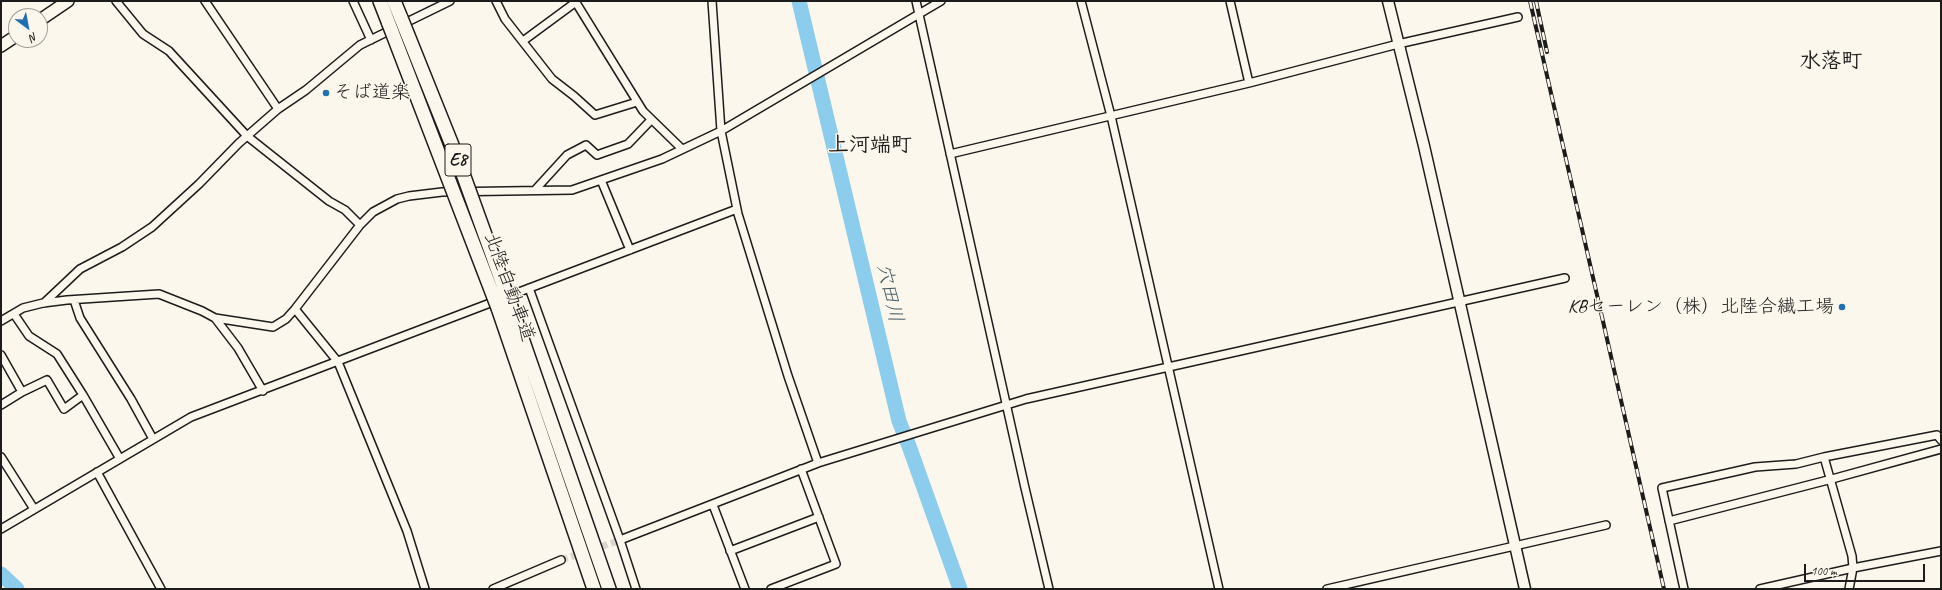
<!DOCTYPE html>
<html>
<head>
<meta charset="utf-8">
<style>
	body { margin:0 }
	#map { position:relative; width:1942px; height:590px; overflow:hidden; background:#fbf7ec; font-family:Caveat,sans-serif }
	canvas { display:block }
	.frame { position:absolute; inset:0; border:2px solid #1c1c1c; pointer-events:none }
	.north { position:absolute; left:8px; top:8px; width:40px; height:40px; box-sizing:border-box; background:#fbf7ec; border:1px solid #a29f99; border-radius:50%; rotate:148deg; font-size:11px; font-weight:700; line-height:16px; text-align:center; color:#1c1c1c }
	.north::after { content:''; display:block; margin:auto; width:14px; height:18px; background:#1f6fb2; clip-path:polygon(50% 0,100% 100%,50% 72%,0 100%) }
	.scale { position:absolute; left:1804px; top:564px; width:121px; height:18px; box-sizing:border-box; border:2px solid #1c1c1c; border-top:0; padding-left:5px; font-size:12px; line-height:14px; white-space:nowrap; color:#1c1c1c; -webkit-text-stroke:3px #fbf7ec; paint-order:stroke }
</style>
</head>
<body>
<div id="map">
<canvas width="1942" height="590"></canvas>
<div class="frame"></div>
<div class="north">N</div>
<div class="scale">100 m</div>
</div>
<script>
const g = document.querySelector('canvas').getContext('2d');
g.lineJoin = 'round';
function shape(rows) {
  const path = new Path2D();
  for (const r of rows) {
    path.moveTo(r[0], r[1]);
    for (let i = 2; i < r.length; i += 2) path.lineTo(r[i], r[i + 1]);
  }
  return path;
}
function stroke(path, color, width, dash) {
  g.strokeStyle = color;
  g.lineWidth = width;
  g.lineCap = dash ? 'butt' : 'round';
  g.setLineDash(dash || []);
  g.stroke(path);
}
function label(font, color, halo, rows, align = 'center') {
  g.font = font + ' Caveat,"Klee One",sans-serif';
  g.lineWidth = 3;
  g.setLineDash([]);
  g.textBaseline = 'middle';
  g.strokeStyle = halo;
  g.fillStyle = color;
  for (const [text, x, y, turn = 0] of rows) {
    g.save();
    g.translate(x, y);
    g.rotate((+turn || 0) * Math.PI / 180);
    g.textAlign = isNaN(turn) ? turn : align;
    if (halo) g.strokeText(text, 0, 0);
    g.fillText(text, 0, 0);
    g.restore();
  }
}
stroke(shape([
	[799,1,899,421,909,446,960,589],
	[1,574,17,589]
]), '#8ccced', 15);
stroke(shape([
	[561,560,624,539]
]), '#dad6cd', 7, [7, 3.5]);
const street = shape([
	[116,1,143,34,169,51,247,136,329,201,345,210,360,225],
	[205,1,278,109],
	[353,1,371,40],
	[496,1,505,19,552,79,574,96,595,115,637,102],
	[575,1,643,111,681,148],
	[712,1,721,131,738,214,788,376,818,463],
	[916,1,1025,488,1049,589],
	[1081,1,1111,116,1219,589],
	[1230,1,1249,83],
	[523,41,576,2],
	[950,154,1249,83,1398,44,1518,17],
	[601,180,630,250],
	[535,190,567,155,586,145,597,155,628,144,651,120],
	[529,288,620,540,636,589],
	[74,300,80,318,131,399,153,439],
	[44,303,80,269,122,247,152,227,199,184,239,143,278,109,306,90,360,45,450,1],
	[295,309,338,362,407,531,425,589],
	[14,314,29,336,57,354,83,395,120,459],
	[215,318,238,348,263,391],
	[1,321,23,308,43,303,67,300,159,294,202,311,215,318,273,327,286,319,295,309,360,225,373,212,397,199,409,196,442,192,572,190,662,159,721,131,941,1],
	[1,355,22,392],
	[1,405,22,392,47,380,64,409,83,395],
	[1,457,34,509],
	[1824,457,1852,556,1853,568,1849,589],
	[97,472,161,589],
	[713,505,745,589],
	[1669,521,1832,479,1941,449],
	[1,529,191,417,737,209],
	[620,540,818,463,1026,399,1565,278],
	[730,551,819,517],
	[493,589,561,560],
	[771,589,836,564,801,469],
	[1327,589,1606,525],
	[1684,589,1662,488,1755,467,1796,464,1824,457,1937,435,1941,440],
	[1760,589,1853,568,1941,551]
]);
const secondary = shape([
	[1388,1,1424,146,1525,589]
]);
const primary = shape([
	[40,20,68,1],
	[1,46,16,36]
]);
const highway = shape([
	[380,1,389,24],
	[394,1,401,18],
	[510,304,609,589],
	[498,308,594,589]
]);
stroke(street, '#1c1c1c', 10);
stroke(secondary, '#1c1c1c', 13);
stroke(primary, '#1c1c1c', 14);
stroke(highway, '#1c1c1c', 16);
stroke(street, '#fbf7ec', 7);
stroke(secondary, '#fbf7ec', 10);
stroke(primary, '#fbf7ec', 11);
stroke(highway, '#fbf7ec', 13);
const rail = shape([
	[1530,1,1664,589],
	[1536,1,1547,52]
]);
stroke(rail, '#1c1c1c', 4);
stroke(rail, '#fbf7ec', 2.5, [8]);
const highwayBridge = shape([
	[401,18,458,160,510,304],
	[389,24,498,308]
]);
stroke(highwayBridge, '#1c1c1c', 16, []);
stroke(highwayBridge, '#fbf7ec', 13);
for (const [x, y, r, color] of [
	[326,93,4,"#1f6fb2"],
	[1842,307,4,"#1f6fb2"]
]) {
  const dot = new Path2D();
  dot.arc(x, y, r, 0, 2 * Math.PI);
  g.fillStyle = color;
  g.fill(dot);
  stroke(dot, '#fbf7ec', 1.5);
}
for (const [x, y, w] of [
	[458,160,26]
]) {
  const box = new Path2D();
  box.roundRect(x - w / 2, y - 16, w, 32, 3);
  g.fillStyle = '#fbf7ec';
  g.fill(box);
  stroke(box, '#1c1c1c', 1);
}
label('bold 18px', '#1c1c1c', null, [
	["E8",458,160]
]);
label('19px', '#1c1c1c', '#fbf7ec', [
	["そば道楽",334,93],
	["KBセーレン（株）北陸合繊工場",1834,307,"right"]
], 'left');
label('19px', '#1c1c1c', '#fbf7ec', [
	["北陸自動車道",509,287,70]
]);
label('italic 20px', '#435a65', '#fbf7ec', [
	["穴田川",889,293,77]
]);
label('bold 21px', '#1c1c1c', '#fbf7ec', [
	["水落町",1831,61],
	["上河端町",870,145]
]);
</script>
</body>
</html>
